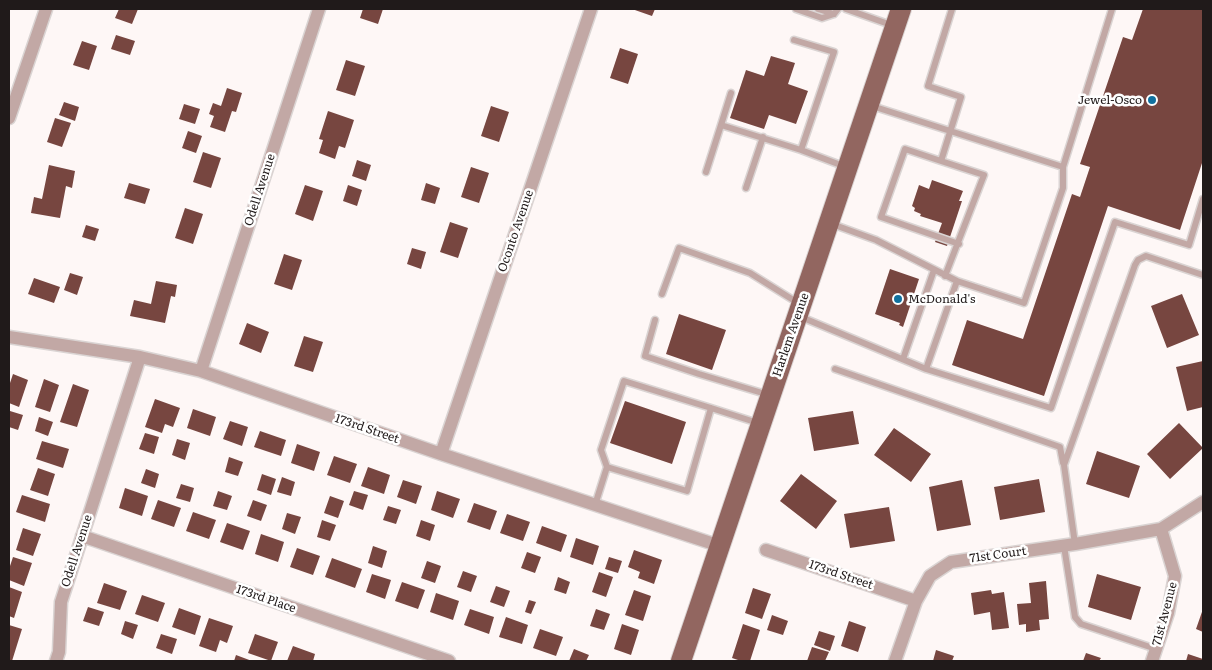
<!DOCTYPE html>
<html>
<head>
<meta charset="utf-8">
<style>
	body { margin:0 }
	#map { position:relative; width:1212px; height:670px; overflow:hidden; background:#fef7f6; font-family:Literata,serif }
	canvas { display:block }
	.frame { position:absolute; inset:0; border:10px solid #201a1a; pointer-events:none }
</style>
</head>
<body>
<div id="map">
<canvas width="1212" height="670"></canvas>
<div class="frame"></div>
</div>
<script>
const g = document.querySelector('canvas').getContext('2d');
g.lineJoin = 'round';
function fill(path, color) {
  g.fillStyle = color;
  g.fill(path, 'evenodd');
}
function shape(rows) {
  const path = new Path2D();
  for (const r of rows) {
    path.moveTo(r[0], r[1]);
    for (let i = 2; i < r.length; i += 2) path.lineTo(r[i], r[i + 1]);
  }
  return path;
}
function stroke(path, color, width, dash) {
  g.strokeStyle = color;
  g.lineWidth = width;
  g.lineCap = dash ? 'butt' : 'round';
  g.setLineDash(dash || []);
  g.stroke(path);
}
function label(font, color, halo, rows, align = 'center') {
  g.font = font + ' Literata,serif';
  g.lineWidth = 5;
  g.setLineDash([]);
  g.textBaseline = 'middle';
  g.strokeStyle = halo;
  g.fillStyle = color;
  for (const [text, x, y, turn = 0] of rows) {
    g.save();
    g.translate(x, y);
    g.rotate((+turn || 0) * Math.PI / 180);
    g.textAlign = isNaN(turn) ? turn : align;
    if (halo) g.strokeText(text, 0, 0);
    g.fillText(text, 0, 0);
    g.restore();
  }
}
fill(shape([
	[119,9,138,9,132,24,115,18],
	[363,9,383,9,378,24,360,18],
	[632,9,655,9,652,16],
	[1143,9,1203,9,1203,160,1180,230,1108,206,1044,396,952,365,967,320,1023,339,1072,194,1080,197,1090,167,1080,164,1123,37,1132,40],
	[116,35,135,41,130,55,111,49],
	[82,41,97,46,89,70,73,65],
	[620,48,638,54,628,84,610,78],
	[771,56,795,63,788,84,808,91,796,124,769,115,764,129,730,118,746,70,764,76],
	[346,60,365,66,355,96,336,90],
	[227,88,242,93,236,112,232,111,225,132,210,127,214,116,209,114,213,103,221,106],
	[64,102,79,107,75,121,59,115],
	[184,104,200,109,195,124,179,119],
	[491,106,509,112,499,142,481,136],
	[328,111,354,120,345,148,339,146,335,159,319,153,323,140,319,139],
	[55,118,71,123,62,147,47,142],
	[188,131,202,136,196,153,182,148],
	[203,152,221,158,211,188,193,182],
	[357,160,371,165,366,181,352,176],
	[49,165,75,171,72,188,66,186,60,218,31,213,34,197,42,199],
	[471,167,489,173,479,203,461,197],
	[932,180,963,191,959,201,962,201,947,246,935,242,942,223,920,216,921,214,914,211,915,208,912,206,919,185,929,189],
	[129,183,150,189,145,204,124,198],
	[426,183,440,188,435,204,421,200],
	[305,185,323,191,313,221,295,214],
	[348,185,362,190,357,206,343,201],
	[185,208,203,214,193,244,175,238],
	[450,222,468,228,458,258,440,252],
	[86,225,99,229,95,241,82,237],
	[412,248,426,252,421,269,407,264],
	[284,254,302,260,292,290,274,284],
	[890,269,919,279,903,327,899,325,900,323,875,314],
	[70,273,83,277,77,295,64,290],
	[34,278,60,287,54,303,28,294],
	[156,281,177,285,175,297,171,296,165,323,130,316,134,300,151,304],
	[1182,294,1199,335,1167,348,1151,306],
	[679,314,726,330,712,370,666,354],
	[247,323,269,332,261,353,239,344],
	[304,336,323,342,313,372,294,366],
	[1203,361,1203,407,1187,411,1176,367],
	[13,374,28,380,19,407,9,403,9,386],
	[44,379,59,385,50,412,35,407],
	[73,384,89,390,77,427,60,422],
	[155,399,180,408,173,427,165,424,162,433,145,427],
	[625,401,686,422,672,464,610,443],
	[193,409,216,417,210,436,187,428],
	[10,411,23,415,18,430,9,427],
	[853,411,859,444,814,451,808,418],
	[39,417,53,422,48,436,35,431],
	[230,421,248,427,242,446,223,439],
	[1179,423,1203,448,1170,479,1147,454],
	[894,428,931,454,911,482,874,455],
	[260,431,286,440,281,456,254,447],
	[145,433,159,437,154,454,139,449],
	[177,439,190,443,185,460,172,455],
	[42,441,69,449,63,468,36,459],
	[297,444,320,452,314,471,291,463],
	[1097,451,1140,466,1129,498,1086,484],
	[334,456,357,464,350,483,327,475],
	[229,457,243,462,238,476,225,472],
	[368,467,390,475,384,494,361,486],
	[38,468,55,474,48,496,30,490],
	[146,469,159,474,155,488,141,483],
	[262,474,276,479,271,495,257,490],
	[801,474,837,501,816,529,780,501],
	[282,477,295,482,291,496,277,492],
	[1039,479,1045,512,1000,520,994,487],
	[403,480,422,486,416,504,397,497],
	[962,480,971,525,937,531,929,487],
	[181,484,194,488,190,502,176,498],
	[125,488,148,496,142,516,119,508],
	[218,491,232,496,227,510,213,506],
	[354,491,368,495,363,510,349,505],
	[437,491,460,499,453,518,431,510],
	[22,495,50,504,45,522,16,512],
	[330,496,344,501,338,518,324,513],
	[158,500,181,508,174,527,151,519],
	[253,500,267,505,261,521,247,516],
	[474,503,497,511,490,530,467,522],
	[388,506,401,510,396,524,383,520],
	[889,507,895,541,850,548,844,514],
	[193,512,216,520,209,539,186,531],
	[287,513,301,517,295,534,282,529],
	[507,514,530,522,523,541,500,533],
	[322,520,336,525,330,541,317,537],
	[421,520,435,525,430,541,416,536],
	[227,523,250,531,243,550,220,542],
	[542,526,567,535,561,552,536,543],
	[23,528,41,534,33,556,16,550],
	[261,534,284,542,278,562,255,554],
	[576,538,599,546,593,565,570,557],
	[373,546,387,551,382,568,368,563],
	[297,548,320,556,313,575,290,567],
	[634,550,662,560,654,584,638,578,640,572,628,567],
	[527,552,541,557,535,573,521,568],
	[13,557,32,563,24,586,9,580,9,569],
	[609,557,622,561,618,573,605,569],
	[332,558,362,569,355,588,325,577],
	[427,561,441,566,435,583,421,578],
	[463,571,477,576,471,592,457,587],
	[599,572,613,577,606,597,592,592],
	[372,574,391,580,385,599,366,592],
	[1097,574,1141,587,1131,620,1088,607],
	[558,577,570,582,566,594,554,590],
	[1046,581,1049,619,1039,620,1040,630,1026,632,1026,624,1019,625,1017,604,1031,603,1029,583],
	[402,582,425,590,418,609,395,601],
	[104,583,127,591,120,610,97,603],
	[496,586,510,591,504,607,490,602],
	[9,587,22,592,14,618,9,616],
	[753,588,771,594,762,619,745,613],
	[634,590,651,596,643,621,625,615],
	[991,590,992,594,1004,592,1009,628,992,630,990,612,974,615,971,593],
	[436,593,459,601,453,620,430,612],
	[142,595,165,603,158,622,135,614],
	[529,600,536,602,531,614,525,612],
	[88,607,104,612,99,626,83,621],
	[179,608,201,616,195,635,172,627],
	[470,609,494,617,489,634,464,625],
	[596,609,610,614,604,630,590,626],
	[1203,609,1203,632,1196,629],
	[772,615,788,621,783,635,767,630],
	[506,617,528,625,522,644,499,637],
	[209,618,233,626,227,643,220,640,216,652,199,646],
	[125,621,138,625,133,639,121,634],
	[849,621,866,627,858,652,841,646],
	[622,624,639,630,631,655,614,649],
	[743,624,760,630,750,661,741,661,732,658],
	[9,625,22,629,12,661,9,661],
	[540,629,563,637,556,656,533,648],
	[819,631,835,636,830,651,814,645],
	[161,634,177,639,172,654,156,648],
	[255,634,278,642,271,661,248,653],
	[293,646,315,654,313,661,287,661],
	[812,647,829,652,825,661,807,661],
	[574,649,589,655,586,661,569,661],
	[936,650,954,656,952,661,933,661],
	[1086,653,1101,658,1099,661,1083,661],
	[1188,654,1203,659,1203,661,1186,661],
	[236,655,252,661,234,661]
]), '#774640');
const service = shape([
	[796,9,822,18,834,14,838,9],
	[818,9,834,14],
	[846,9,894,26],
	[952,9,928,86,961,97,941,161,905,149,881,217,959,244],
	[794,40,834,52,801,150],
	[872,106,1063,167],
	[721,125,731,93],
	[941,161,984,175,945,276],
	[706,172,721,125,801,150,846,167],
	[746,188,763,137],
	[832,224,876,240,957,281,926,369],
	[957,281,1024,303,1063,188,1063,167,1112,9],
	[662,294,679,248,750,273,798,303],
	[801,317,926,369,1051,408,1115,222,1189,245,1203,199],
	[655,320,645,356,699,374,769,395],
	[903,359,934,270],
	[835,369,1060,447,1063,463],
	[607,467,601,450,624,381,711,408],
	[595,505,607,467,687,491,711,408,758,423],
	[1075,544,1064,465,1135,265,1138,260,1146,256,1203,275],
	[1064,546,1075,617,1081,624,1156,649]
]);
const minor = shape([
	[9,118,46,9],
	[9,337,140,357,201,371,441,454,720,546],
	[201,371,319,9],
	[441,454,591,9],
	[82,536,449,661],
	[766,550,916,601],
	[56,661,59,652,61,602,140,357],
	[895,661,916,601,930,576,951,562,1075,544,1161,529],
	[1152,661,1168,613,1175,576,1161,529,1203,502]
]);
const primary = shape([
	[681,661,901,9]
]);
stroke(service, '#dad4d3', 9);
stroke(minor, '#dad4d3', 15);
stroke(primary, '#dad4d3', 22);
stroke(service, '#c2a8a5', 6);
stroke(minor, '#c2a8a5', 12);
stroke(primary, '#926660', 20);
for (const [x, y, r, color] of [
	[1152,100,5,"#11719f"],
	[898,299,5,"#11719f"]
]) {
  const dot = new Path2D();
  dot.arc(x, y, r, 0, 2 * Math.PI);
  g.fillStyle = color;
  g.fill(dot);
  stroke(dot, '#fff', 2);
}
label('12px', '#201a1a', '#fff', [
	["Jewel-Osco",1142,100],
	["McDonald's",908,299,"left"]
], 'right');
label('12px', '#201a1a', '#fff', [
	["Odell Avenue",260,190,-72],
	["Oconto Avenue",516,231,-71],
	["Harlem Avenue",791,335,-71],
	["173rd Street",367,429,19],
	["Odell Avenue",77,551,-72],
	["71st Court",998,555,-8],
	["173rd Street",841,575,19],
	["173rd Place",266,599,19],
	["71st Avenue",1165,614,-75]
]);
</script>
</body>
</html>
